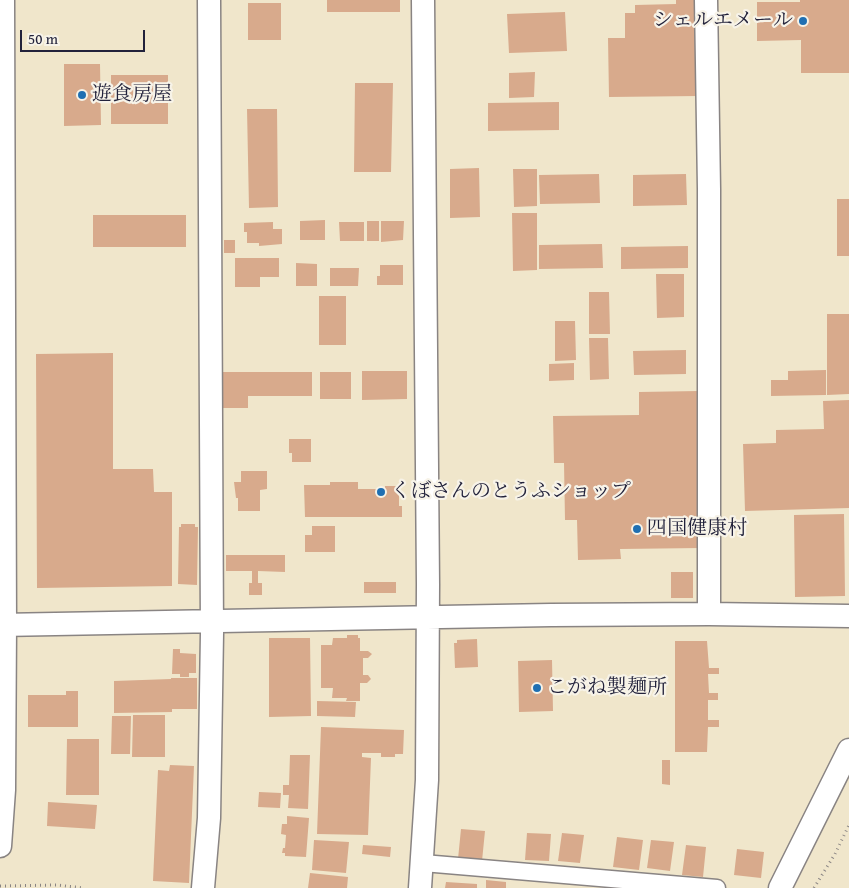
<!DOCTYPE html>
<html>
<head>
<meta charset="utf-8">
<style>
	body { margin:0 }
	#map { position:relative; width:849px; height:888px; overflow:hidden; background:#f0e6cb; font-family:"Gentium Book Plus",serif }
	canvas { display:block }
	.scale { position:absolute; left:20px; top:30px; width:125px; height:22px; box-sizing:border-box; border:2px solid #22223b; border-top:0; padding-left:6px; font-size:15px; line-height:18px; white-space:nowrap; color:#22223b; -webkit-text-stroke:4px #f7f3e8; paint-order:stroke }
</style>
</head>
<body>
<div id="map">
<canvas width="849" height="888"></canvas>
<div class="scale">50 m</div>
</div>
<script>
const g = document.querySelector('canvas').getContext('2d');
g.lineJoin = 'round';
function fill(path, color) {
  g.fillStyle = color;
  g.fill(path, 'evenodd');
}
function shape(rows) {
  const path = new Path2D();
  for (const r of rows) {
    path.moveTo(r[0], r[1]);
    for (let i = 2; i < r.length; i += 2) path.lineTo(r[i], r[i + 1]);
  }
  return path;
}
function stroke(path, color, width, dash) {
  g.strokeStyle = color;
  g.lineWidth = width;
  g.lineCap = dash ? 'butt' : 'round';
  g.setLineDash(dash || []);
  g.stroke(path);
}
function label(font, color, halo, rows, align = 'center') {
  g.font = font + ' "Gentium Book Plus","Noto Serif JP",serif';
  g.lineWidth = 4.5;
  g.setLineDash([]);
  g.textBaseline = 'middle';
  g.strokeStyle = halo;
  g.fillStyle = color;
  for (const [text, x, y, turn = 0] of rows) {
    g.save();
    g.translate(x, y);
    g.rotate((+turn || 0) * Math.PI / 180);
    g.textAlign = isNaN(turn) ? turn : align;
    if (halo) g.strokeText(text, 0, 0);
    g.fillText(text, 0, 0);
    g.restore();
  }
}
fill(shape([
	[327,0,400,0,400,12,327,12],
	[676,0,697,0,698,96,609,97,608,38,625,38,625,13,635,13,635,5,676,4],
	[800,0,849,0,849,73,801,73,801,40,757,41,757,2,800,2],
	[248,3,281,3,281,40,248,40],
	[565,12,567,51,509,53,507,14],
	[64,64,100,64,101,125,64,126],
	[535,72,534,97,509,98,509,73],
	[111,75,168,75,168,124,111,124],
	[355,83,393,83,391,172,354,172],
	[559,102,559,130,488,131,488,103],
	[247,109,277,109,278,207,249,208],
	[479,168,480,217,450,218,450,169],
	[513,169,537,169,537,206,514,207],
	[599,174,600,203,540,204,539,175],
	[686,174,687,205,633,206,633,175],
	[837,199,849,199,849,256,837,256],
	[512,213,537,213,537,270,513,271],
	[93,215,186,215,186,247,93,247],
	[325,220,325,240,300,240,300,221],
	[367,221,379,221,379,241,367,241],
	[381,221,404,221,403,240,381,242],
	[273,222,273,229,282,229,282,244,259,246,259,243,247,243,247,232,244,232,244,223],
	[339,222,364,222,364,241,340,241],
	[224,240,235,240,235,253,224,253],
	[602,244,603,268,539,269,539,245],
	[688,246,688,268,621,269,621,247],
	[235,258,279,258,279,277,260,277,260,287,235,287],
	[296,263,317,264,317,286,296,286],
	[380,265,403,265,403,285,377,285,377,276,380,276],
	[330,268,359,268,358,286,330,286],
	[656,274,684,274,684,317,657,318],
	[589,292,609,292,610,334,589,334],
	[319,296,346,296,346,345,319,345],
	[827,314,849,314,849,394,827,395],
	[555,321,575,321,576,360,555,361],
	[589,338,608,338,609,379,590,380],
	[686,350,686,374,634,375,633,351],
	[113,353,113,469,153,469,154,492,172,492,172,586,37,588,36,354],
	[574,363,574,380,549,381,549,364],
	[826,370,826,395,771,396,771,380,788,380,788,371],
	[362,371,407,371,407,399,362,400],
	[223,372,312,372,312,396,248,396,248,408,223,408],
	[320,372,351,372,351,399,320,399],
	[699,391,700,548,620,549,621,559,578,560,577,520,565,520,564,463,554,463,553,416,639,415,639,392],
	[849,400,849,508,745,511,743,444,776,443,776,430,824,429,823,401],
	[289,439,311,439,311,462,292,462,292,453,289,453],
	[241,471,267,471,267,489,260,490,260,511,238,511,238,498,236,498,234,482,241,482],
	[330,482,358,482,358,489,385,489,385,486,399,486,399,506,402,506,402,517,305,517,304,485,330,485],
	[844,514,845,596,795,597,794,515],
	[181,524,195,524,195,527,198,527,197,585,178,584,179,527,181,527],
	[312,526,335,526,335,552,305,552,305,535,312,535],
	[226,555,285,555,285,572,258,571,258,583,262,583,262,595,249,595,249,583,252,583,252,571,226,571],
	[671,572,693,572,693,598,671,598],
	[364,582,396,582,396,593,364,593],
	[347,635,358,635,358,638,360,638,360,651,368,651,372,654,368,658,363,658,363,675,368,675,371,679,367,683,360,683,360,701,346,701,347,698,332,698,333,688,321,688,321,645,332,645,333,638,347,638],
	[269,638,310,638,311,716,269,717],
	[477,639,478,667,455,668,454,643,457,643,457,640],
	[675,641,707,641,709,668,719,668,719,674,708,674,709,693,718,693,718,700,708,700,708,720,719,720,719,727,708,727,707,752,675,752],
	[173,649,180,649,180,653,196,654,196,673,189,673,189,677,180,677,180,674,172,674],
	[552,660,553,711,519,712,518,661],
	[171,678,197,678,197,709,172,709,172,712,114,713,114,681,171,679],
	[66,691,78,691,78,727,28,727,28,695,66,695],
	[317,701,356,702,355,717,317,716],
	[133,715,165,715,165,757,132,757],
	[112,716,131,716,130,754,111,754],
	[321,727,404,730,403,754,395,754,395,757,381,757,381,753,362,753,362,757,371,758,368,835,317,834],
	[67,739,99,739,99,795,66,795],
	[290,755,310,755,308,809,288,808,289,795,283,795,283,785,289,785],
	[662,760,670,760,670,785,662,784],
	[170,765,194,766,189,883,153,881,158,770,169,771],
	[259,792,281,793,280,808,258,807],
	[48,802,97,805,95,829,47,826],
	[287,816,309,818,306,857,285,856,285,853,282,853,283,848,285,848,286,835,281,834,282,824,287,824],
	[461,829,485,831,482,861,458,859],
	[527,833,551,834,549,861,525,860],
	[562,833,584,835,580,863,558,861],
	[617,837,643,840,639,870,613,867],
	[314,840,349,842,346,873,312,870],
	[651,840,674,842,670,871,647,868],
	[363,845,391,847,390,857,362,854],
	[686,845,706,847,703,877,682,875],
	[737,849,764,852,761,878,734,875],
	[310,873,348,877,347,888,308,888],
	[486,880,506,882,506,888,486,888],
	[446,882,477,884,477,888,445,888]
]), '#d8aa8c');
const street = shape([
	[423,863,717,888]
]);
const secondary = shape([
	[706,0,709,189,709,614],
	[0,625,551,615,709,614,849,616],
	[0,846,4,790,5,625,3,0],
	[203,888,209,818,212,633,209,0],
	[420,888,427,780,428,584,423,0],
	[780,888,849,750]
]);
stroke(street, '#898483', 19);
stroke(secondary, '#898483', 25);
stroke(shape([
	[0,886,57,885,84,888],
	[814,888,835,854,849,825]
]), '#898483', 3, [1, 4]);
stroke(street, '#fff', 16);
stroke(secondary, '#fff', 22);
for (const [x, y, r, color] of [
	[803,21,5,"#1f6fb2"],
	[82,95,5,"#1f6fb2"],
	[381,492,5,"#1f6fb2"],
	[637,529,5,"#1f6fb2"],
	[537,688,5,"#1f6fb2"]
]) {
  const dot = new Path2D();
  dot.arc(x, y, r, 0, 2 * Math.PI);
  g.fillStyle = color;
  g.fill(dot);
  stroke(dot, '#f7f3e8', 2);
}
label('20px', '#22223b', '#f7f3e8', [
	["シェルエメール",793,21,"right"],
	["遊食房屋",92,95],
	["くぼさんのとうふショップ",391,492],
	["四国健康村",647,529],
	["こがね製麺所",547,688]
], 'left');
</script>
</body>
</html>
